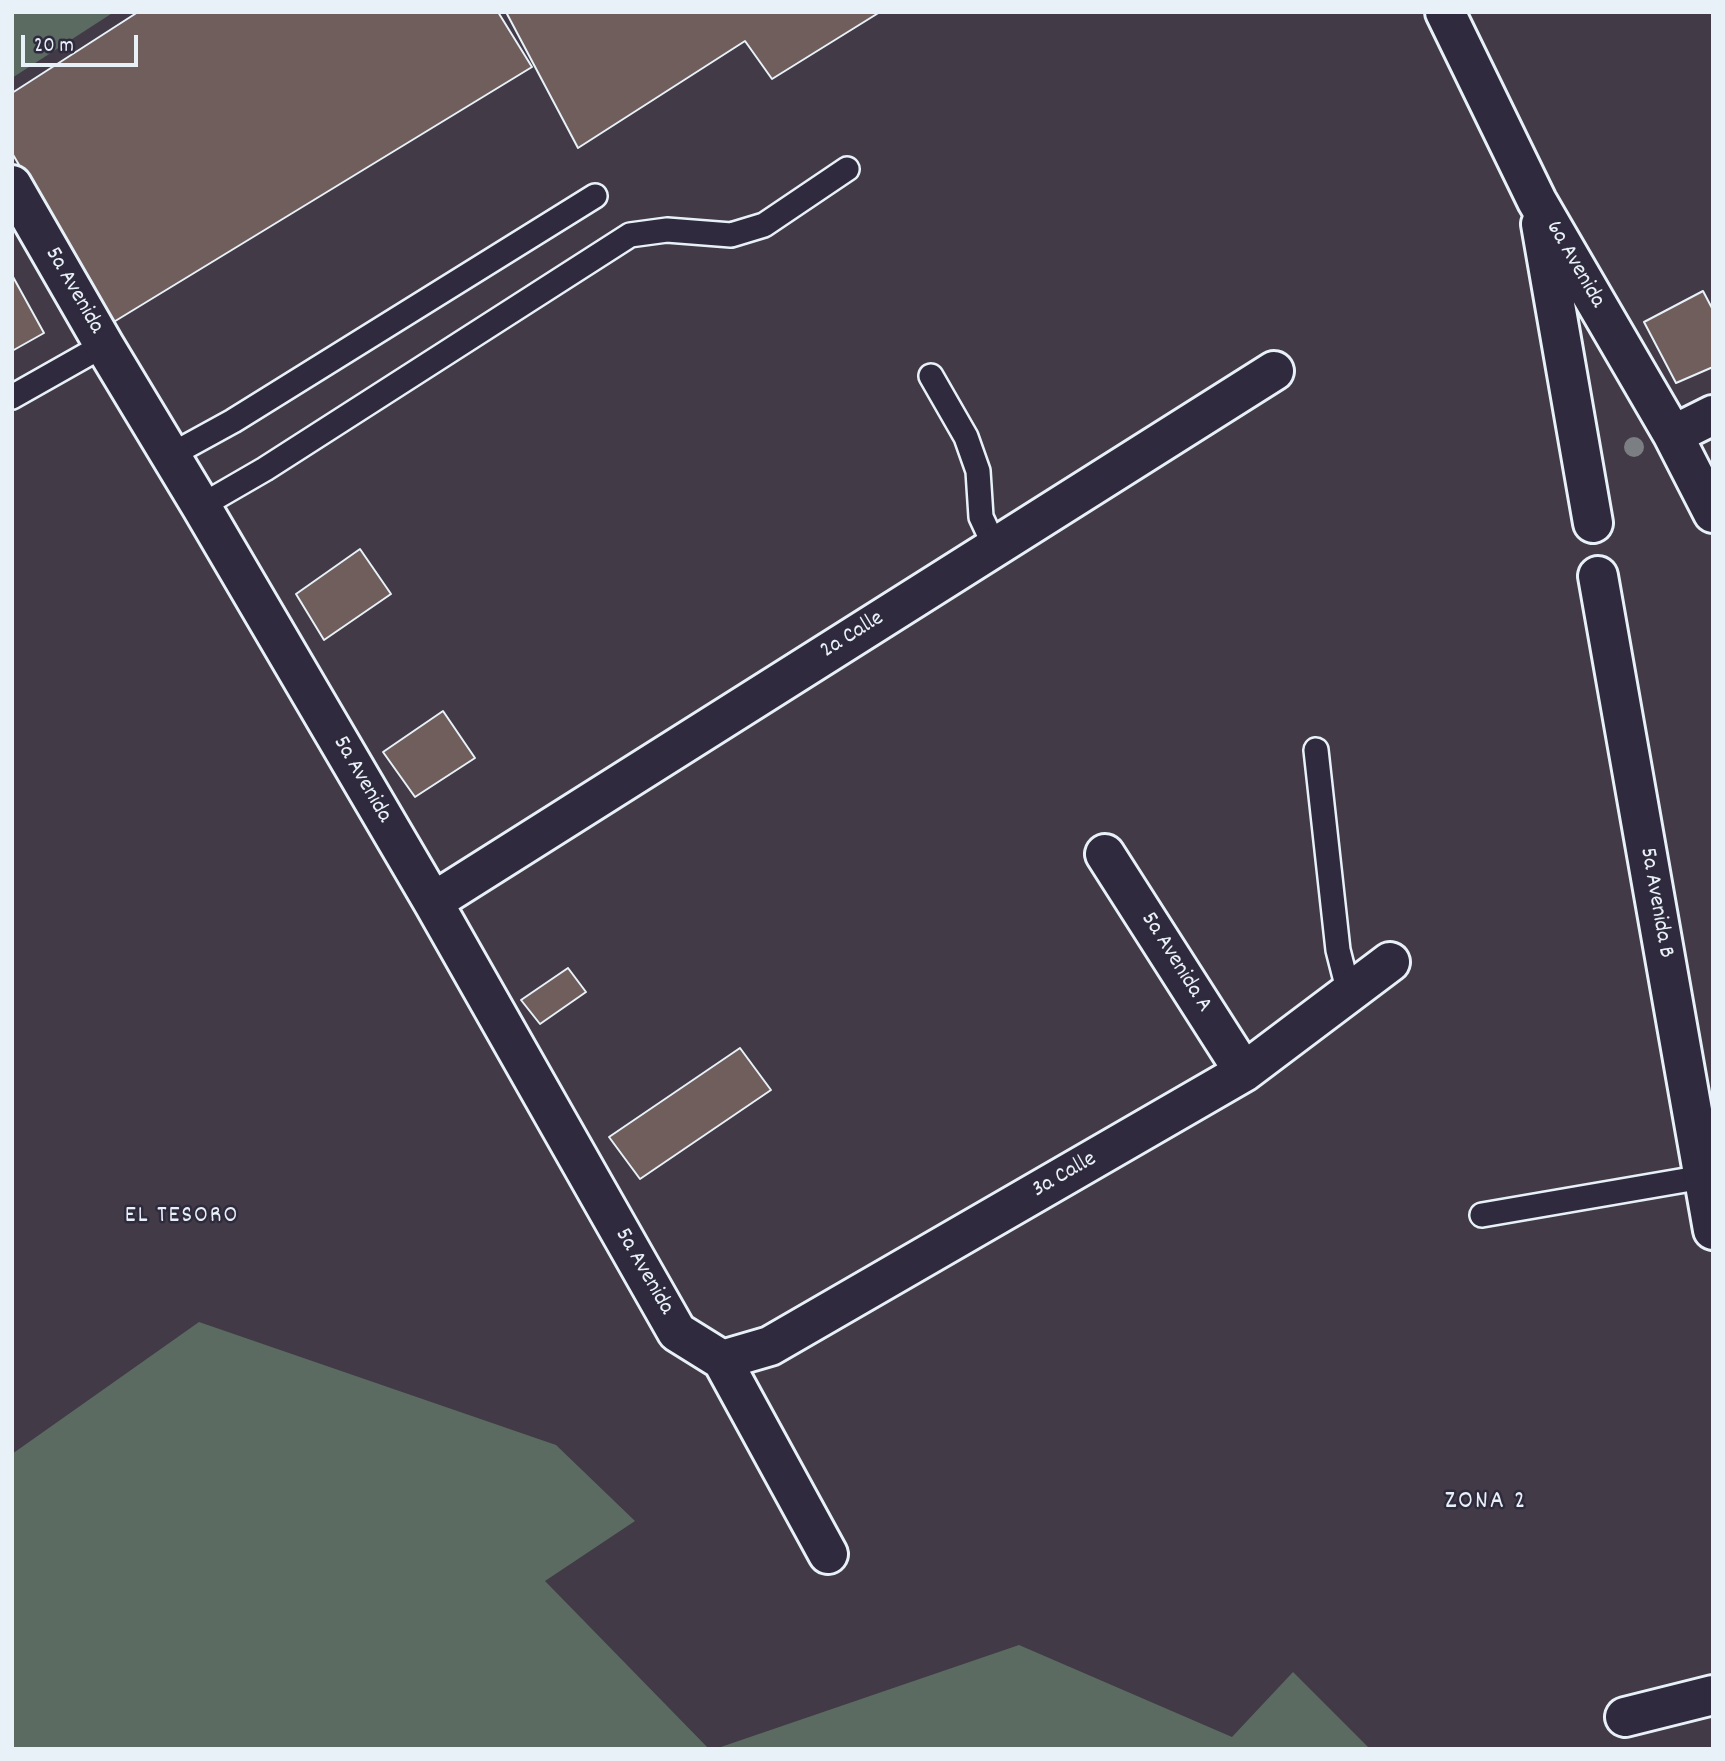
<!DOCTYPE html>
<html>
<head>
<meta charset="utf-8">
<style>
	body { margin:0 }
	#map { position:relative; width:1725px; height:1761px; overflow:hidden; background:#423a46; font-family:Dekko,sans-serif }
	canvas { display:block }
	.frame { position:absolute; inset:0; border:14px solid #e8f1f8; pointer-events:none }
	.scale { position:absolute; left:21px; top:35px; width:117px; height:32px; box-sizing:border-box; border:4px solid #e8f1f8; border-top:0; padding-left:9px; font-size:21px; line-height:24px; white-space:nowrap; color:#e8f1f8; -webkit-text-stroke:5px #2f2a3d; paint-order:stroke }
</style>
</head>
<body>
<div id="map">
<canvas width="1725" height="1761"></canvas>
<div class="frame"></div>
<div class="scale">20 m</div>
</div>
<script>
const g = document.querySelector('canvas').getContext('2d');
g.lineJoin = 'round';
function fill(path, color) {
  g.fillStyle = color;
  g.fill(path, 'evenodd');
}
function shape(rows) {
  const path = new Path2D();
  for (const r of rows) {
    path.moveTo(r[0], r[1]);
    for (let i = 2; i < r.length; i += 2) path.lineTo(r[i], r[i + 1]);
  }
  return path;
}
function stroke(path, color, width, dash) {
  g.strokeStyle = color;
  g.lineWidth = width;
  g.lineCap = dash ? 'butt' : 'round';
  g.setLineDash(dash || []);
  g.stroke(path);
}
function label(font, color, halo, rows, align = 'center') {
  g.font = font + ' Dekko,sans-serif';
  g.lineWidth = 5;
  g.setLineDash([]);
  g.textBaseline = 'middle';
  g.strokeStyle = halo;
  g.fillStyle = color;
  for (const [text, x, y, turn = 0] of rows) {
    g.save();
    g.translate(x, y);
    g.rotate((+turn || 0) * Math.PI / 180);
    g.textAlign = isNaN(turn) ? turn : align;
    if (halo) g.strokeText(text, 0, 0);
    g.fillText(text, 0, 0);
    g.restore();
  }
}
fill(shape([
	[12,12,114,12,12,78],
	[199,1322,556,1445,635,1521,545,1581,709,1749,12,1749,12,1454],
	[1019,1645,1232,1737,1293,1672,1370,1749,715,1749]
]), '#5b6b61');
const building = shape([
	[138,12,498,12,532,67,112,323,12,153,12,93,138,12],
	[506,12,880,12,772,79,745,41,578,148,506,12],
	[12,275,44,333,12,351,12,275],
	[1703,291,1713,310,1713,367,1676,383,1644,322,1703,291],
	[360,549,391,594,324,640,296,594,360,549],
	[443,711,475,758,415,797,383,752,443,711],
	[568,968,586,992,540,1024,521,1000,568,968],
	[740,1048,771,1090,640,1179,609,1137,740,1048]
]);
fill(building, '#6f5e5c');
stroke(building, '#e8f1f8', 2);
const service = shape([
	[931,376,966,437,978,471,981,517,995,547],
	[12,397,104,345],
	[171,455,233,421,595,196],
	[201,506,265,469,630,235,667,230,731,235,764,225,847,169],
	[1316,750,1338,950,1349,993],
	[1482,1215,1703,1177]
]);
const minor = shape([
	[1445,12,1537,201,1673,435,1713,513],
	[12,185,104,345,201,506,433,902,677,1332,722,1360,828,1554],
	[1541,224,1593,523],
	[1673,435,1713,415],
	[1598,576,1713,1230],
	[1105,854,1244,1072],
	[433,902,1274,371],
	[722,1360,770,1346,1244,1072,1390,962],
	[1625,1717,1713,1695]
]);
stroke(service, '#e8f1f8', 28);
stroke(minor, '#e8f1f8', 44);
stroke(service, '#2f2a3d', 23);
stroke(minor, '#2f2a3d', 38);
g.fillStyle = '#7b7e82';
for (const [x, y] of [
	[1634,447]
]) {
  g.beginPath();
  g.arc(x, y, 10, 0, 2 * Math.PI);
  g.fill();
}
label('23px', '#e8f1f8', '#2f2a3d', [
	["6a Avenida",1574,265,60],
	["5a Avenida",73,291,60],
	["2a Calle",853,636,-32],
	["5a Avenida",361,780,60],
	["5a Avenida B",1655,903,80],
	["5a Avenida A",1175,963,58],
	["3a Calle",1065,1176,-30],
	["5a Avenida",643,1272,60]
]);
g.letterSpacing = '2px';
label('24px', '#e8f1f8', '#2f2a3d', [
	["EL TESORO",182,1218]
]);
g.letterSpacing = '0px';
g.letterSpacing = '2px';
label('26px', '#e8f1f8', '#2f2a3d', [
	["ZONA 2",1486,1503]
]);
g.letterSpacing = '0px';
</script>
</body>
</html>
